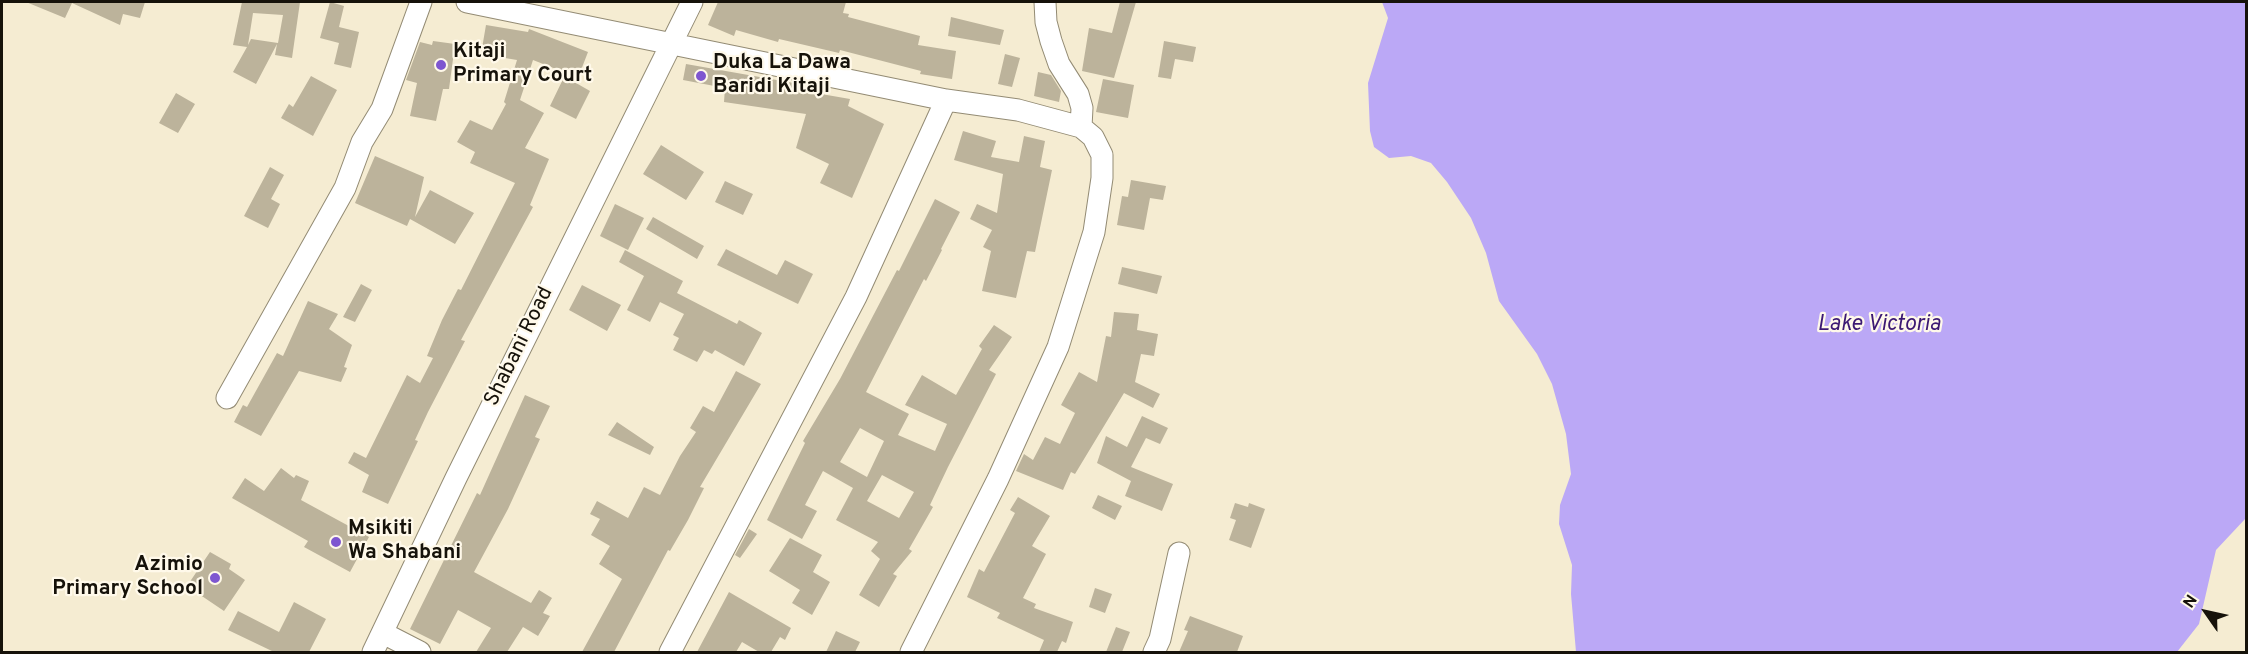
<!DOCTYPE html>
<html>
<head>
<meta charset="utf-8">
<style>
	body { margin:0 }
	#map { position:relative; width:2248px; height:654px; overflow:hidden; background:#f5ecd2; font-family:Overpass,sans-serif }
	canvas { display:block }
	.frame { position:absolute; inset:0; border:3px solid #16120a; pointer-events:none }
	.north { position:absolute; left:2176px; top:582px; width:60px; height:60px; -webkit-text-stroke:4px #fff9ea; paint-order:stroke; rotate:304deg; font-size:16px; font-weight:700; line-height:24px; text-align:center; color:#16120a }
	.north::after { content:''; display:block; margin:auto; width:21px; height:27px; background:#16120a; clip-path:polygon(50% 0,100% 100%,50% 72%,0 100%) }
</style>
</head>
<body>
<div id="map">
<canvas width="2248" height="654"></canvas>
<div class="frame"></div>
<div class="north">N</div>
</div>
<script>
const g = document.querySelector('canvas').getContext('2d');
g.lineJoin = 'round';
function fill(path, color) {
  g.fillStyle = color;
  g.fill(path, 'evenodd');
}
function shape(rows) {
  const path = new Path2D();
  for (const r of rows) {
    path.moveTo(r[0], r[1]);
    for (let i = 2; i < r.length; i += 2) path.lineTo(r[i], r[i + 1]);
  }
  return path;
}
function stroke(path, color, width, dash) {
  g.strokeStyle = color;
  g.lineWidth = width;
  g.lineCap = dash ? 'butt' : 'round';
  g.setLineDash(dash || []);
  g.stroke(path);
}
function label(font, color, halo, rows, align = 'center') {
  g.font = font + ' Overpass,sans-serif';
  g.lineWidth = 4.5;
  g.setLineDash([]);
  g.textBaseline = 'middle';
  g.strokeStyle = halo;
  g.fillStyle = color;
  for (const [text, x, y, turn = 0] of rows) {
    g.save();
    g.translate(x, y);
    g.rotate((+turn || 0) * Math.PI / 180);
    g.textAlign = isNaN(turn) ? turn : align;
    if (halo) g.strokeText(text, 0, 0);
    g.fillText(text, 0, 0);
    g.restore();
  }
}
fill(shape([
	[1382,2,2246,2,2246,518,2216,550,2199,624,2177,652,1576,652,1571,594,1572,565,1559,524,1560,505,1571,474,1566,434,1552,384,1537,354,1499,301,1486,253,1471,218,1447,182,1431,163,1411,156,1389,158,1374,147,1370,131,1368,83,1388,18]
]), '#bba8f6');
fill(shape([
	[26,2,145,2,140,18,123,14,120,25,72,3,65,18],
	[242,2,300,2,292,58,275,55,277,44,256,84,233,72,247,47,233,45],
	[253,13,283,15,278,43,251,39,248,45],
	[330,2,344,6,339,27,359,32,351,68,334,64,339,43,320,38],
	[718,2,846,2,843,13,849,14,848,17,920,36,918,45,956,51,952,79,920,74,921,71,840,50,839,53,779,39,778,42,736,30,734,36,708,25],
	[1120,2,1136,2,1114,78,1082,71,1089,28,1112,33],
	[951,17,1004,30,1000,45,948,36],
	[486,25,528,32,529,29,588,52,576,83,590,91,576,119,550,106,566,73,533,60,520,100,544,113,525,148,549,159,530,205,533,207,461,340,465,341,428,412,415,440,418,441,388,504,362,492,369,475,348,463,354,452,366,458,407,375,420,383,433,358,427,356,442,320,458,289,461,290,515,183,470,163,475,152,457,142,470,120,492,130,506,104,504,102,517,60,481,54],
	[433,41,455,44,449,89,443,89,436,121,410,116,417,83,406,80,420,42,432,45],
	[1164,41,1196,47,1193,62,1175,59,1171,79,1158,77],
	[1005,54,1020,58,1012,87,998,84],
	[686,64,805,85,804,91,850,99,848,106,884,124,852,198,820,183,829,164,796,148,806,114,724,102,725,88,683,80],
	[1038,72,1051,75,1061,91,1059,102,1034,96],
	[311,76,337,90,313,136,281,118,289,104,293,107],
	[1103,79,1134,85,1128,118,1096,112],
	[176,93,195,104,178,133,159,123],
	[963,131,996,141,991,157,1019,162,1024,136,1045,141,1040,167,1052,170,1035,252,1027,251,1016,298,982,291,991,251,983,247,992,230,970,219,977,204,997,213,1003,174,954,160],
	[661,145,704,172,686,200,643,174],
	[375,156,424,177,415,217,430,190,474,213,455,244,410,219,407,226,355,203],
	[270,167,284,175,271,199,280,204,268,228,244,216],
	[1131,180,1166,186,1163,200,1150,198,1144,230,1117,225,1122,196,1128,197],
	[725,181,753,194,743,215,715,202],
	[935,199,960,212,941,249,942,250,926,281,924,279,866,392,909,414,898,435,935,451,947,424,905,405,922,375,956,395,982,349,979,346,994,325,1012,337,989,370,996,374,948,467,930,505,933,507,909,549,912,551,893,574,897,576,879,607,859,595,880,559,871,551,878,542,836,520,853,488,823,471,805,505,817,511,802,539,767,520,805,443,803,441,840,379,897,270,899,271],
	[860,428,884,441,867,477,840,462],
	[882,475,914,492,899,518,867,501],
	[615,204,644,218,628,250,600,236],
	[653,217,704,246,697,259,646,229],
	[726,249,777,275,785,260,813,274,798,304,717,265],
	[625,250,683,281,677,293,737,324,739,320,762,333,744,366,715,350,712,354,704,350,697,362,673,350,679,338,673,335,684,314,660,302,650,322,627,310,644,276,619,262],
	[1122,267,1162,276,1157,294,1118,284],
	[361,284,372,290,355,322,343,317],
	[582,285,621,305,607,331,569,310],
	[308,301,338,314,329,329,352,345,344,367,347,368,341,382,299,371,261,436,234,422,243,405,247,407,277,353,283,356],
	[1114,312,1139,314,1137,330,1158,334,1154,356,1141,354,1135,382,1160,394,1153,408,1124,393,1075,474,1071,472,1063,490,1016,471,1024,454,1033,460,1045,437,1060,444,1075,413,1061,405,1079,372,1097,382,1106,336,1111,337],
	[736,371,761,384,700,487,704,488,688,520,670,551,668,550,614,652,582,652,622,579,599,564,610,546,591,535,600,519,590,514,597,501,628,518,644,487,660,495,680,456,696,432,690,428,703,406,714,412],
	[525,395,550,406,535,437,540,439,508,509,474,572,531,603,539,590,552,598,543,613,550,616,538,636,523,627,507,652,476,652,491,628,458,610,440,644,410,629,477,493,480,495],
	[1142,416,1168,428,1160,444,1146,438,1131,467,1173,484,1162,511,1125,496,1131,481,1097,463,1106,436,1127,447],
	[617,422,654,447,650,455,608,435],
	[281,468,294,478,296,475,309,481,301,500,369,537,350,572,304,547,308,541,232,498,245,478,264,491],
	[1098,495,1122,506,1115,520,1092,508],
	[1018,497,1050,516,1032,546,1046,554,1023,598,1036,604,1034,608,1073,622,1066,643,1062,641,1057,652,1039,652,1044,640,997,618,1000,613,967,597,979,569,984,572,1015,513,1010,510],
	[1235,503,1248,507,1249,503,1265,509,1251,548,1229,540,1236,520,1230,518],
	[749,529,757,534,740,558,735,555],
	[790,538,822,555,813,572,830,582,812,615,792,603,800,590,769,571],
	[210,552,231,564,229,569,245,580,224,611,187,586],
	[1095,588,1112,594,1105,613,1089,607],
	[729,592,791,628,785,640,780,637,771,652,759,652,742,642,736,652,697,652],
	[294,602,326,619,309,652,274,652,228,630,238,611,279,632],
	[1190,616,1243,636,1237,652,1179,652,1188,631,1184,630],
	[1116,627,1130,632,1122,652,1106,652],
	[836,631,860,642,855,652,826,652]
]), '#bcb39b');
const minor = shape([
	[467,2,946,100,1018,110,1081,127,1093,137,1102,155,1102,178,1094,232,1058,347,998,479,911,652],
	[1045,2,1046,22,1051,41,1059,64,1078,94,1082,108,1081,127],
	[227,398,345,188,362,142,382,109,421,2],
	[383,633,420,652],
	[373,652,456,478,692,2],
	[670,652,856,297,946,100],
	[1154,652,1160,639,1179,553]
]);
stroke(minor, '#938b74', 23);
stroke(minor, '#fff', 21);
for (const [x, y, r, color] of [
	[441,65,6,"#7e56d0"],
	[701,76,6,"#7e56d0"],
	[336,542,6,"#7e56d0"],
	[215,578,6,"#7e56d0"]
]) {
  const dot = new Path2D();
  dot.arc(x, y, r, 0, 2 * Math.PI);
  g.fillStyle = color;
  g.fill(dot);
  stroke(dot, '#fff9ea', 2);
}
label('bold 21px', '#16120a', '#fff9ea', [
	["Kitaji",453,53],
	["Primary Court",453,77],
	["Duka La Dawa",713,64],
	["Baridi Kitaji",713,88],
	["Msikiti",348,530],
	["Wa Shabani",348,554],
	["Azimio",203,566,"right"],
	["Primary School",203,590,"right"]
], 'left');
label('21px', '#16120a', '#fff9ea', [
	["Shabani Road",520,347,-64]
]);
label('italic 22px', '#3c1973', '#fff9ea', [
	["Lake Victoria",1879,326]
]);
</script>
</body>
</html>
